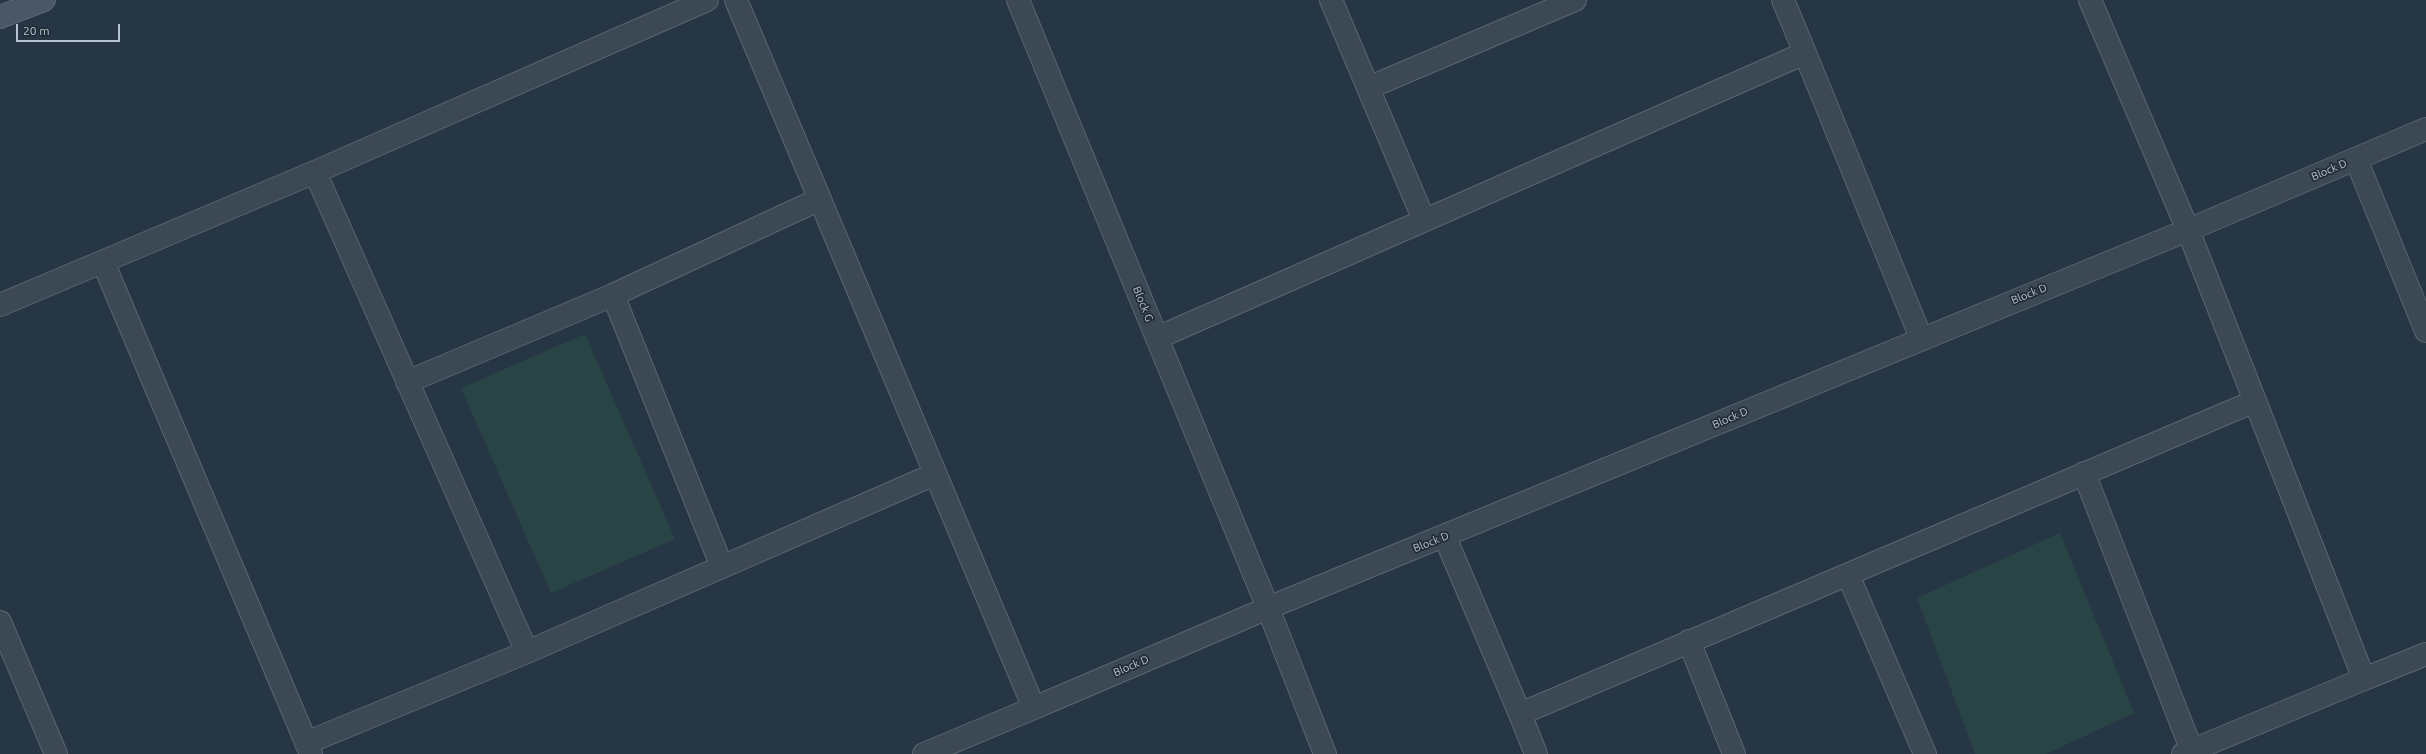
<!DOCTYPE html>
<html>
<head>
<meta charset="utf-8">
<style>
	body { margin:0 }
	#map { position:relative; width:2426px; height:754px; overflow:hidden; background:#273644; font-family:Ubuntu,sans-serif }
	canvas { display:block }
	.scale { position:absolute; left:16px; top:24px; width:104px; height:18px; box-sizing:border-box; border:2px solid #b9c3cd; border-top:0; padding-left:5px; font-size:12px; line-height:14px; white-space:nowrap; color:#b9c3cd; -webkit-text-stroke:3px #202d39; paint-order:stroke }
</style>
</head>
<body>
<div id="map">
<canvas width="2426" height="754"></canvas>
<div class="scale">20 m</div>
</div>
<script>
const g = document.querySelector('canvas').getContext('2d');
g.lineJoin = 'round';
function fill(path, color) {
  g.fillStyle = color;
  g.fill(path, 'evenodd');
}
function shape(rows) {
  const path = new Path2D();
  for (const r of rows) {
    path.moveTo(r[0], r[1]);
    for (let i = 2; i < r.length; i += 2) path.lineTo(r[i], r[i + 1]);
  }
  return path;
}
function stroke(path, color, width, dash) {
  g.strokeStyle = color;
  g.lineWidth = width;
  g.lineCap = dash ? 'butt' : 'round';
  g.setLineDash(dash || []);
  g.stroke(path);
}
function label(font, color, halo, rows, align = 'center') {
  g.font = font + ' Ubuntu,sans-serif';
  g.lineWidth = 3.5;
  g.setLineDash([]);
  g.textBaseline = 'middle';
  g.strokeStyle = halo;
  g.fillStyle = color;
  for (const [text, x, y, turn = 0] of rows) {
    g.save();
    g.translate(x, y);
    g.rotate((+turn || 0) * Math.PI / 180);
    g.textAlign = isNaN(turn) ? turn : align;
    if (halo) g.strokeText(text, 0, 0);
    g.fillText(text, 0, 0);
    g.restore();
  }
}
fill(shape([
	[585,334,675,539,551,593,461,388],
	[2060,533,2134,713,2046,754,1975,754,1917,598]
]), '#294445');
const street = shape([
	[736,0,1034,708,924,754],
	[1018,0,1268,608,1325,754],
	[1331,0,1424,220],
	[2090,0,2188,230,2364,679,2183,754],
	[1805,53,1921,338],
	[1368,88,1575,0],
	[2356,159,2426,331],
	[315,172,527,652],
	[103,262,311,754],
	[613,295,722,567],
	[0,305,315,172,707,0],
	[1157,338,1805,53,1783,0],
	[407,382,613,295,820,199],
	[2084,473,2192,751],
	[1445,537,1520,714,2255,401],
	[1848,575,1925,754],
	[0,622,56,754],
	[1689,641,1734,754],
	[2364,679,2426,654],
	[1034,708,1268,608,2188,230,2426,129],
	[1520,714,1536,754],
	[306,743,527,652,935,474]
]);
const secondary = shape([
	[0,17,44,0]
]);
stroke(street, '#5a6671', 24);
stroke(secondary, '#5a6671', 24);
stroke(street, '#3c4853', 22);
stroke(secondary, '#4a5766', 22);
label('11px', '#b9c3cd', '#202d39', [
	["Block D",2329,170,-23],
	["Block D",2029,294,-22],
	["Block G",1143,304,68],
	["Block D",1730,418,-23],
	["Block D",1431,542,-22],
	["Block D",1131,666,-23]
]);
</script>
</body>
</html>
